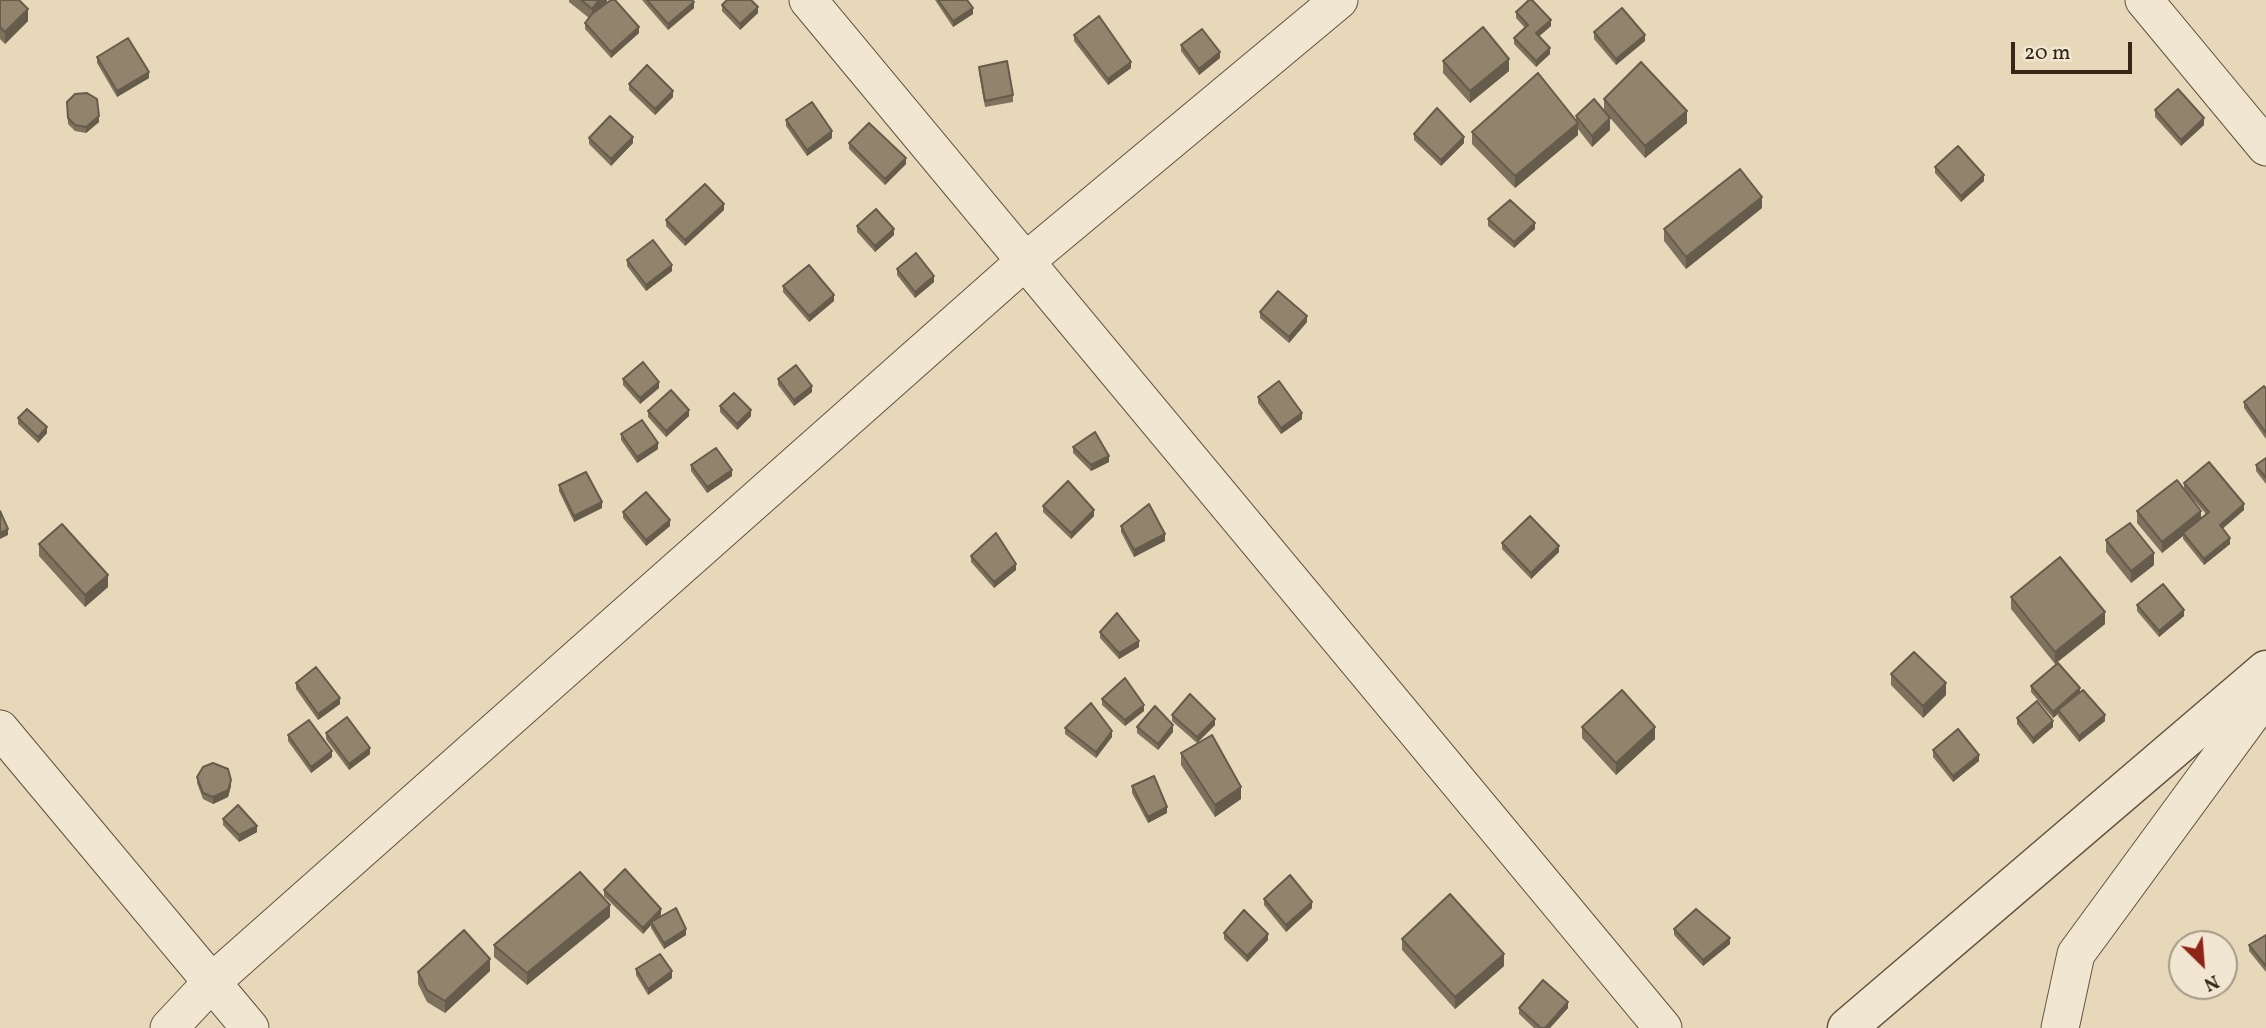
<!DOCTYPE html>
<html>
<head>
<meta charset="utf-8">
<style>
	body { margin:0 }
	#map { position:relative; width:2266px; height:1028px; overflow:hidden; background:#e8d8ba; font-family:Vollkorn,serif }
	canvas { display:block }
	.north { position:absolute; left:2168px; top:930px; width:70px; height:70px; box-sizing:border-box; background:#f0e6d2; border:2px solid #a59988; border-radius:50%; rotate:155deg; font-size:19px; font-weight:700; line-height:28px; text-align:center; color:#352618 }
	.north::after { content:''; display:block; margin:auto; width:24px; height:32px; background:#8f2418; clip-path:polygon(50% 0,100% 100%,50% 72%,0 100%) }
	.scale { position:absolute; left:2011px; top:42px; width:121px; height:32px; box-sizing:border-box; border:4px solid #352618; border-top:0; padding-left:9px; font-size:21px; line-height:24px; white-space:nowrap; color:#352618; -webkit-text-stroke:5px #f0e6d2; paint-order:stroke }
</style>
</head>
<body>
<div id="map">
<canvas width="2266" height="1028"></canvas>
<div class="north">N</div>
<div class="scale">20 m</div>
</div>
<script>
const g = document.querySelector('canvas').getContext('2d');
g.lineJoin = 'round';
function shape(rows) {
  const path = new Path2D();
  for (const r of rows) {
    path.moveTo(r[0], r[1]);
    for (let i = 2; i < r.length; i += 2) path.lineTo(r[i], r[i + 1]);
  }
  return path;
}
function stroke(path, color, width, dash) {
  g.strokeStyle = color;
  g.lineWidth = width;
  g.lineCap = dash ? 'butt' : 'round';
  g.setLineDash(dash || []);
  g.stroke(path);
}
function fill(path, color) {
  g.fillStyle = color;
  g.fill(path, 'evenodd');
}
const minor = shape([
	[808,0,1663,1028],
	[2144,0,2266,147],
	[0,729,250,1028],
	[169,1028,212,982,1014,271,1339,0],
	[2060,1028,2076,954,2266,695]
]);
const tertiary = shape([
	[1847,1028,2266,670]
]);
stroke(minor, '#625240', 39);
stroke(tertiary, '#625240', 41);
stroke(minor, '#f0e6d2', 37);
stroke(tertiary, '#f0e6d2', 38);
fill(shape([
	[0,0,28,21,5,44,0,39],
	[569,0,607,0,607,3,639,33,611,58,585,29,585,23,589,18,569,2],
	[642,0,692,0,694,8,668,30],
	[935,0,967,0,973,14,953,27],
	[722,5,758,13,740,30,722,11],
	[1516,12,1551,26,1539,36,1550,54,1536,67,1514,44,1514,38,1525,28,1516,18],
	[1594,32,1645,41,1616,65,1594,39],
	[1074,35,1131,68,1108,85,1074,41],
	[1181,45,1220,58,1199,75,1181,51],
	[97,57,149,78,117,97,97,63],
	[1443,61,1509,71,1470,103,1443,73],
	[979,67,1013,95,1013,102,985,107,979,73],
	[629,84,673,97,655,115,629,90],
	[1604,99,1687,123,1645,158,1604,111],
	[67,102,99,122,86,133,75,131,68,124],
	[2155,110,2204,125,2181,146,2155,117],
	[1576,116,1610,130,1592,147,1578,129,1578,135,1515,188,1472,144,1472,132,1576,122],
	[786,120,832,138,807,156,786,126],
	[1414,134,1464,143,1441,166,1414,140],
	[589,138,633,143,611,166,589,144],
	[849,143,906,164,885,185,849,149],
	[1935,167,1984,181,1961,202,1935,173],
	[1762,208,1686,269,1664,241,1664,229],
	[724,210,685,246,666,226,666,220],
	[1488,219,1535,229,1514,248,1488,226],
	[857,226,894,235,875,252,857,232],
	[627,260,672,271,646,291,627,266],
	[897,269,934,282,915,298,897,275],
	[783,286,834,301,809,322,783,292],
	[1260,312,1307,322,1289,343,1260,318],
	[623,379,659,388,640,404,623,385],
	[778,379,812,392,794,406,778,385],
	[2266,389,2266,439,2244,408,2244,402],
	[1258,397,1302,419,1281,434,1258,403],
	[720,406,751,416,737,430,720,412],
	[648,411,689,416,666,437,648,417],
	[18,418,47,433,38,443,18,424],
	[621,434,658,449,637,463,621,440],
	[1073,447,1109,462,1091,471,1073,453],
	[2266,458,2266,484,2256,471,2256,465],
	[691,465,732,476,707,493,691,471],
	[2184,483,2244,510,2223,528,2230,544,2204,565,2183,539,2183,536,2162,553,2137,523,2137,511,2201,519,2206,514,2184,489],
	[559,485,602,508,574,522,559,491],
	[1043,506,1094,516,1071,539,1043,512],
	[623,512,670,526,646,546,623,518],
	[1121,526,1165,541,1134,557,1121,532],
	[2106,540,2154,565,2131,583,2106,552],
	[1502,543,1559,552,1531,579,1502,549],
	[39,544,108,587,85,607,39,556],
	[971,556,1016,570,994,588,971,562],
	[2011,597,2105,624,2055,664,2011,609],
	[2137,605,2184,616,2159,637,2137,611],
	[1100,632,1139,647,1119,659,1100,638],
	[1891,674,1946,695,1923,718,1891,685],
	[296,683,340,704,318,720,296,689],
	[2031,686,2080,692,2105,721,2079,742,2058,716,2058,714,2053,718,2031,692],
	[1102,699,1144,711,1125,726,1102,705],
	[1172,715,1215,725,1197,743,1172,721],
	[2017,718,2053,727,2033,744,2017,724],
	[1137,727,1173,732,1158,750,1137,733],
	[1582,727,1655,739,1616,775,1582,738],
	[1065,728,1112,737,1096,758,1065,734],
	[326,733,370,754,349,770,326,739],
	[288,735,332,757,311,773,288,741],
	[1933,750,1979,761,1953,782,1933,757],
	[1181,753,1241,799,1215,817,1181,765],
	[197,777,231,786,228,797,213,804,203,799,197,783],
	[1132,786,1167,813,1148,823,1132,793],
	[223,819,257,832,239,842,223,825],
	[604,890,661,915,657,918,686,935,664,949,651,928,651,925,643,934,604,896],
	[1264,899,1312,908,1286,932,1264,905],
	[610,917,527,985,494,957,494,945],
	[1674,929,1730,944,1703,966,1674,935],
	[1224,933,1268,940,1247,962,1224,939],
	[2266,935,2266,972,2249,951,2249,945],
	[1402,939,1504,966,1455,1009,1402,950],
	[636,969,672,978,648,995,636,975],
	[490,971,445,1013,427,1002,418,984,418,972],
	[1519,1008,1568,1008,1550,1028,1534,1028,1519,1014]
]), '#7e715d');
fill(shape([
	[599,0,607,0,607,3,592,20,592,9],
	[694,2,694,8,668,30,668,24],
	[758,7,758,13,740,30,740,24],
	[973,8,973,14,953,27,953,21],
	[28,9,28,21,5,44,5,32],
	[1551,20,1551,26,1536,39,1536,33],
	[639,27,639,33,611,58,611,52],
	[1645,35,1645,41,1616,65,1616,59],
	[1550,48,1550,54,1536,67,1536,61],
	[1220,52,1220,58,1199,75,1199,69],
	[1509,59,1509,71,1470,103,1470,91],
	[1131,62,1131,68,1108,85,1108,79],
	[149,72,149,78,117,97,117,91],
	[673,91,673,97,655,115,655,109],
	[1687,111,1687,123,1645,158,1645,146],
	[99,116,99,122,86,133,86,127],
	[1610,118,1610,130,1592,147,1592,136],
	[2204,118,2204,125,2181,146,2181,140],
	[1578,123,1578,135,1515,188,1515,176],
	[832,131,832,138,807,156,807,150],
	[633,137,633,143,611,166,611,159],
	[1464,137,1464,143,1441,166,1441,160],
	[906,158,906,164,885,185,885,179],
	[1984,175,1984,181,1961,202,1961,196],
	[1762,197,1762,208,1686,269,1686,257],
	[724,204,724,210,685,246,685,240],
	[1535,223,1535,229,1514,248,1514,242],
	[894,229,894,235,875,252,875,246],
	[672,265,672,271,646,291,646,285],
	[934,276,934,282,915,298,915,292],
	[834,295,834,301,809,322,809,316],
	[1307,316,1307,322,1289,343,1289,337],
	[659,382,659,388,640,404,640,398],
	[812,386,812,392,794,406,794,400],
	[689,410,689,416,666,437,666,431],
	[751,410,751,416,737,430,737,424],
	[1302,413,1302,419,1281,434,1281,428],
	[47,427,47,433,38,443,38,437],
	[658,443,658,449,637,463,637,457],
	[1109,456,1109,462,1091,471,1091,465],
	[732,470,732,476,707,493,707,487],
	[602,502,602,508,574,522,574,516],
	[2244,504,2244,510,2220,531,2220,525],
	[1094,510,1094,516,1071,539,1071,533],
	[2201,511,2201,523,2183,533,2183,536,2162,553,2162,542],
	[670,520,670,526,646,546,646,540],
	[8,529,8,535,0,539,0,533],
	[1165,534,1165,541,1134,557,1134,550],
	[2230,538,2230,544,2204,565,2204,559],
	[1559,546,1559,552,1531,579,1531,573],
	[2154,553,2154,565,2131,583,2131,571],
	[1016,564,1016,570,994,588,994,582],
	[108,575,108,587,85,607,85,595],
	[2184,610,2184,616,2159,637,2159,631],
	[2105,612,2105,624,2055,664,2055,652],
	[1139,641,1139,647,1119,659,1119,653],
	[1946,683,1946,695,1923,718,1923,706],
	[2080,688,2080,694,2058,710,2058,714,2053,718,2053,712],
	[340,698,340,704,318,720,318,714],
	[1144,705,1144,711,1125,726,1125,720],
	[2105,715,2105,721,2079,742,2079,736],
	[1215,719,1215,725,1197,743,1197,737],
	[2053,721,2053,727,2033,744,2033,738],
	[1173,725,1173,732,1158,750,1158,744],
	[1655,727,1655,739,1616,775,1616,763],
	[1112,731,1112,737,1096,758,1096,752],
	[370,748,370,754,349,770,349,764],
	[332,751,332,757,311,773,311,767],
	[1979,755,1979,761,1953,782,1953,776],
	[231,780,231,786,228,797,213,804,213,797],
	[1241,787,1241,799,1215,817,1215,805],
	[1167,807,1167,813,1148,823,1148,817],
	[257,826,257,832,239,842,239,835],
	[1312,902,1312,908,1286,932,1286,925],
	[610,905,610,917,527,985,527,973],
	[661,909,661,915,652,924,651,922,651,925,643,934,643,928],
	[686,929,686,935,664,949,664,943],
	[1268,934,1268,940,1247,962,1247,956],
	[1730,938,1730,944,1703,966,1703,960],
	[1504,954,1504,966,1455,1009,1455,997],
	[490,959,490,971,445,1013,445,1001],
	[672,971,672,978,648,995,648,989],
	[1568,1002,1568,1008,1550,1028,1545,1028]
]), '#665c4c');
const building = shape([
	[0,0,19,0,28,9,5,32,0,27,0,0],
	[581,0,599,0,592,9,581,0],
	[611,0,615,0,639,27,611,52,585,23,592,14,611,0],
	[647,0,692,0,694,2,668,24,647,0],
	[727,0,751,0,758,7,740,24,722,5,727,0],
	[938,0,967,0,973,8,953,21,938,0],
	[1529,0,1532,0,1551,20,1536,33,1550,48,1536,61,1514,38,1528,25,1516,12,1529,0],
	[1622,8,1645,35,1616,59,1594,32,1622,8],
	[1099,16,1131,62,1108,79,1074,35,1099,16],
	[1483,27,1509,59,1470,91,1443,61,1483,27],
	[1202,29,1220,52,1199,69,1181,45,1202,29],
	[128,38,149,72,117,91,97,57,128,38],
	[1007,61,1013,95,985,101,979,67,1007,61],
	[1641,62,1687,111,1645,146,1604,99,1641,62],
	[647,65,673,91,655,109,629,84,647,65],
	[1538,73,1578,123,1515,176,1472,132,1538,73],
	[2178,89,2204,118,2181,140,2155,110,2178,89],
	[87,93,97,99,99,116,86,127,75,125,68,118,67,102,75,94,87,93],
	[1594,99,1610,118,1592,136,1576,116,1594,99],
	[812,102,832,131,807,150,786,120,812,102],
	[1437,108,1464,137,1441,160,1414,134,1437,108],
	[610,116,633,137,611,159,589,138,610,116],
	[869,123,906,158,885,179,849,143,869,123],
	[1958,146,1984,175,1961,196,1935,167,1958,146],
	[1740,169,1762,197,1686,257,1664,229,1740,169],
	[705,184,724,204,685,240,666,220,705,184],
	[1510,200,1535,223,1514,242,1488,219,1510,200],
	[876,209,894,229,875,246,857,226,876,209],
	[653,240,672,265,646,285,627,260,653,240],
	[916,253,934,276,915,292,897,269,916,253],
	[809,265,834,295,809,316,783,286,809,265],
	[1278,291,1307,316,1289,337,1260,312,1278,291],
	[643,362,659,382,640,398,623,379,643,362],
	[796,365,812,386,794,400,778,379,796,365],
	[1279,381,1302,413,1281,428,1258,397,1279,381],
	[2264,386,2266,389,2266,433,2244,402,2264,386],
	[671,390,689,410,666,431,648,411,671,390],
	[734,393,751,410,737,424,720,406,734,393],
	[27,409,47,427,38,437,18,418,27,409],
	[642,420,658,443,637,457,621,434,642,420],
	[1095,432,1109,456,1091,465,1073,447,1095,432],
	[716,448,732,470,707,487,691,465,716,448],
	[2266,458,2266,478,2256,465,2266,458],
	[2209,462,2244,504,2220,525,2230,538,2204,559,2183,533,2209,512,2184,483,2209,462],
	[586,472,602,502,574,516,559,485,586,472],
	[2177,480,2201,511,2162,542,2137,511,2177,480],
	[1068,481,1094,510,1071,533,1043,506,1068,481],
	[646,492,670,520,646,540,623,512,646,492],
	[1149,504,1165,534,1134,550,1121,526,1149,504],
	[0,511,8,529,0,533,0,511],
	[1530,516,1559,546,1531,573,1502,543,1530,516],
	[2130,523,2154,553,2131,571,2106,540,2130,523],
	[62,524,108,575,85,595,39,544,62,524],
	[996,533,1016,564,994,582,971,556,996,533],
	[2060,557,2105,612,2055,652,2011,597,2060,557],
	[2163,584,2184,610,2159,631,2137,605,2163,584],
	[1117,613,1139,641,1119,653,1100,632,1117,613],
	[1914,652,1946,683,1923,706,1891,674,1914,652],
	[2058,663,2080,688,2053,712,2031,686,2058,663],
	[316,667,340,698,318,714,296,683,316,667],
	[1125,678,1144,705,1125,720,1102,699,1125,678],
	[1622,690,1655,727,1616,763,1582,727,1622,690],
	[2083,690,2105,715,2079,736,2058,710,2083,690],
	[1190,694,1215,719,1197,737,1172,715,1190,694],
	[2037,701,2053,721,2033,738,2017,718,2037,701],
	[1091,703,1112,731,1096,752,1065,728,1091,703],
	[1155,706,1173,725,1158,744,1137,727,1155,706],
	[347,717,370,748,349,764,326,733,347,717],
	[309,720,332,751,311,767,288,735,309,720],
	[1958,729,1979,755,1953,776,1933,750,1958,729],
	[1212,735,1241,787,1215,805,1181,753,1212,735],
	[213,763,228,769,231,780,228,790,213,797,203,793,197,777,203,767,213,763],
	[1154,776,1167,807,1148,817,1132,786,1154,776],
	[238,805,257,826,239,835,223,819,238,805],
	[625,869,661,909,643,928,604,890,625,869],
	[580,872,610,905,527,973,494,945,580,872],
	[1290,875,1312,902,1286,925,1264,899,1290,875],
	[1450,894,1504,954,1455,997,1402,939,1450,894],
	[676,908,686,929,664,943,651,922,676,908],
	[1696,909,1730,938,1703,960,1674,929,1696,909],
	[1244,910,1268,934,1247,956,1224,933,1244,910],
	[464,930,490,959,445,1001,427,990,418,972,464,930],
	[2266,935,2266,966,2249,945,2266,935],
	[660,954,672,971,648,989,636,969,660,954],
	[1543,980,1568,1002,1545,1028,1541,1028,1519,1008,1543,980]
]);
fill(building, '#92836c');
stroke(building, '#665c4c', 2);
</script>
</body>
</html>
